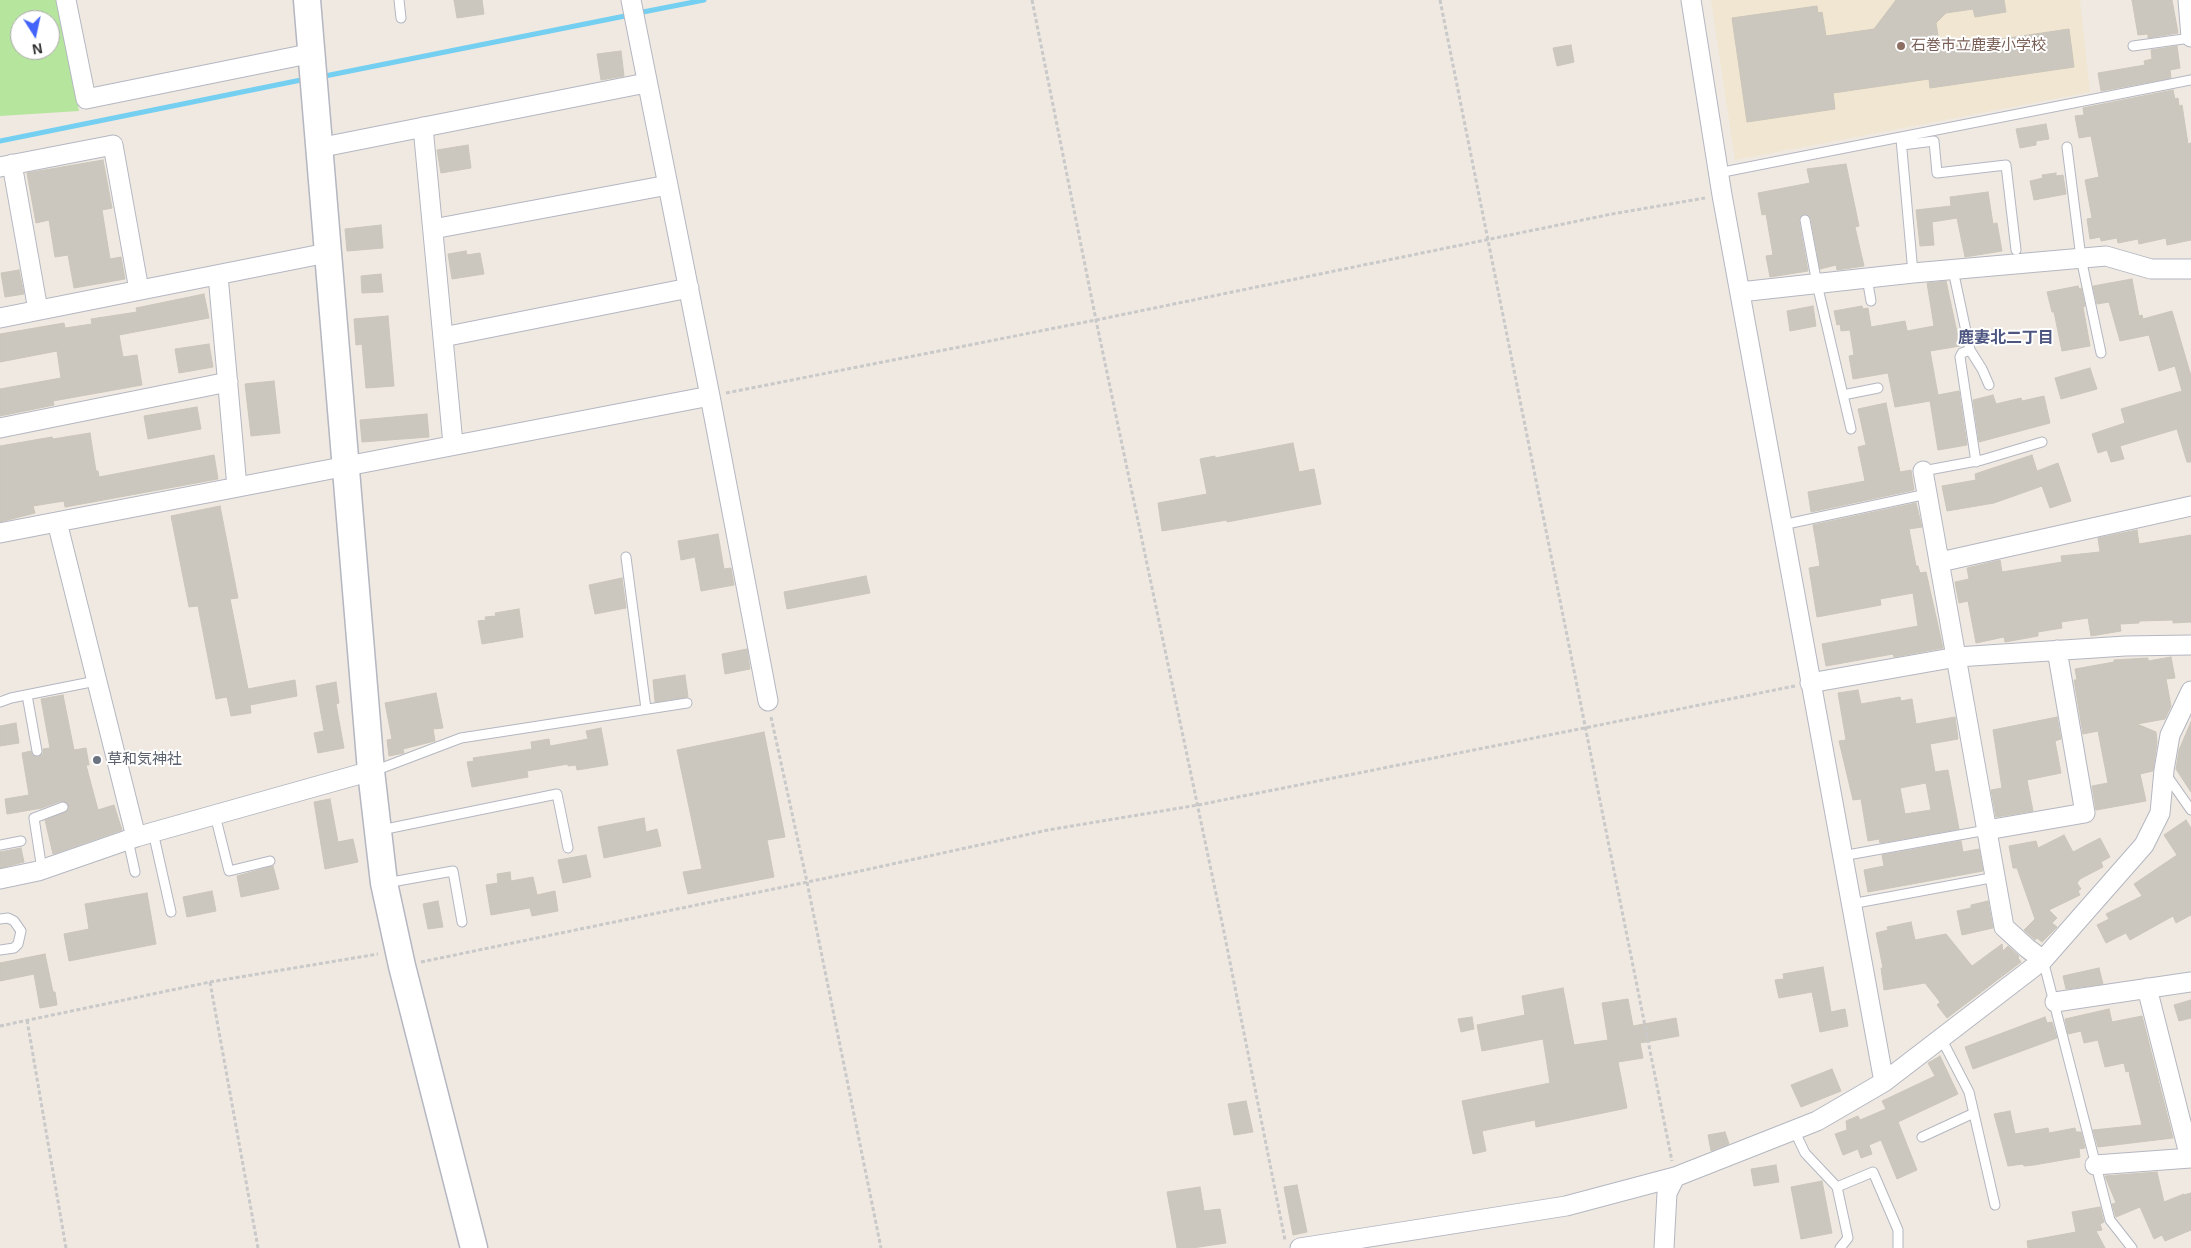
<!DOCTYPE html>
<html>
<head>
<meta charset="utf-8">
<style>
	body { margin:0 }
	#map { position:relative; width:2191px; height:1248px; overflow:hidden; background:#efe9e1; font-family:Arial,sans-serif }
	canvas { display:block }
	.north { position:absolute; left:10px; top:10px; width:50px; height:50px; box-sizing:border-box; background:#fff; border:1px solid #ababab; border-radius:50%; rotate:170deg; font-size:14px; font-weight:700; line-height:20px; text-align:center; color:#2e2e2e }
	.north::after { content:''; display:block; margin:auto; width:18px; height:22px; background:#4264fb; clip-path:polygon(50% 0,100% 100%,50% 72%,0 100%) }
</style>
</head>
<body>
<div id="map">
<canvas width="2191" height="1248"></canvas>
<div class="north">N</div>
</div>
<script>
const g = document.querySelector('canvas').getContext('2d');
g.lineJoin = 'round';
function fill(path, color) {
  g.fillStyle = color;
  g.fill(path, 'evenodd');
}
function shape(rows) {
  const path = new Path2D();
  for (const r of rows) {
    path.moveTo(r[0], r[1]);
    for (let i = 2; i < r.length; i += 2) path.lineTo(r[i], r[i + 1]);
  }
  return path;
}
function stroke(path, color, width, dash) {
  g.strokeStyle = color;
  g.lineWidth = width;
  g.lineCap = dash ? 'butt' : 'round';
  g.setLineDash(dash || []);
  g.stroke(path);
}
function label(font, color, halo, rows, align = 'center') {
  g.font = font + ' Arial,"Noto Sans JP",sans-serif';
  g.lineWidth = 4;
  g.setLineDash([]);
  g.textBaseline = 'middle';
  g.strokeStyle = halo;
  g.fillStyle = color;
  for (const [text, x, y, turn = 0] of rows) {
    g.save();
    g.translate(x, y);
    g.rotate((+turn || 0) * Math.PI / 180);
    g.textAlign = isNaN(turn) ? turn : align;
    if (halo) g.strokeText(text, 0, 0);
    g.fillText(text, 0, 0);
    g.restore();
  }
}
fill(shape([
	[1711,0,2080,0,2090,92,1735,160]
]), '#f0e6d1');
fill(shape([
	[0,0,56,0,79,111,0,116],
	[20,20,50,20,50,50,20,50]
]), '#b6e59e');
stroke(shape([
	[638,13,704,0],
	[320,77,630,15],
	[0,141,306,79]
]), '#75cff0', 5);
const building = shape([
	[454,0,482,0,484,14,457,18,454,0],
	[1896,0,2004,0,2006,12,1975,17,1973,9,1946,13,1936,23,1940,48,2069,29,2074,67,1930,88,1929,79,1833,93,1835,109,1747,122,1732,18,1817,6,1818,13,1822,12,1826,36,1874,29,1896,0],
	[2132,0,2172,0,2178,33,2148,38,2148,34,2138,35,2132,0],
	[1571,45,1574,62,1557,66,1553,48,1571,45],
	[2177,46,2180,68,2170,70,2171,78,2101,91,2098,73,2145,65,2144,61,2152,59,2151,50,2177,46],
	[621,51,624,76,601,80,597,54,621,51],
	[2173,90,2175,99,2178,98,2179,106,2182,105,2188,144,2191,143,2191,240,2167,245,2166,238,2139,244,2138,239,2118,243,2117,238,2101,241,2100,237,2090,239,2087,219,2092,218,2085,180,2099,177,2091,136,2079,138,2075,116,2084,115,2083,108,2173,90],
	[2046,124,2049,139,2036,141,2036,145,2020,148,2016,129,2046,124],
	[468,145,471,168,441,173,437,150,468,145],
	[103,160,112,208,102,210,110,259,121,257,125,279,74,288,68,255,55,257,49,220,36,223,27,173,103,160],
	[1846,164,1859,226,1855,227,1864,266,1837,270,1836,265,1820,269,1811,219,1809,216,1804,214,1801,216,1799,221,1808,271,1770,277,1766,256,1773,255,1766,214,1762,215,1758,193,1810,183,1807,169,1846,164],
	[2056,173,2056,176,2063,175,2066,194,2034,200,2030,181,2043,178,2042,175,2056,173],
	[1988,192,1993,224,1997,223,2002,251,1965,257,1957,218,1932,222,1934,245,1920,246,1916,210,1951,206,1950,197,1988,192],
	[381,225,383,248,347,251,345,229,381,225],
	[466,251,467,255,480,253,484,274,452,279,448,254,466,251],
	[19,270,24,294,5,297,1,273,19,270],
	[381,274,383,292,362,293,361,276,381,274],
	[2132,279,2139,316,2142,315,2143,319,2172,311,2191,376,2191,462,2187,462,2177,429,2120,446,2124,459,2111,462,2107,450,2098,453,2092,434,2125,423,2121,409,2182,391,2175,366,2159,371,2149,335,2120,341,2109,302,2097,304,2093,286,2132,279],
	[1946,281,1960,346,1930,351,1938,395,1959,391,1967,445,1938,450,1930,401,1895,407,1888,373,1853,379,1849,356,1854,355,1850,330,1841,331,1840,324,1837,325,1834,311,1862,306,1863,309,1868,308,1871,327,1905,321,1907,331,1934,326,1927,283,1946,281],
	[2078,286,2079,289,2081,288,2085,306,2083,307,2090,346,2062,351,2054,312,2052,312,2047,292,2078,286],
	[204,294,209,318,119,335,123,357,137,355,142,385,53,401,54,405,0,416,0,389,61,378,57,351,0,362,0,334,64,323,65,328,92,324,91,319,137,312,136,308,204,294],
	[1813,306,1816,326,1790,331,1787,311,1813,306],
	[388,316,394,386,366,388,362,344,356,345,354,319,388,316],
	[209,344,213,367,179,373,175,349,209,344],
	[2090,368,2097,389,2061,399,2055,378,2090,368],
	[274,381,280,433,251,436,245,384,274,381],
	[1993,395,1996,404,2021,398,2022,401,2044,396,2050,423,1979,442,1973,400,1993,395],
	[1886,403,1900,472,1911,470,1914,490,1811,512,1808,492,1865,481,1858,447,1866,445,1858,409,1886,403],
	[197,407,201,429,148,439,144,416,197,407],
	[427,414,429,437,362,442,360,420,427,414],
	[90,433,96,471,98,471,99,477,214,455,218,479,65,507,64,501,33,506,35,513,0,522,0,446,52,437,53,439,90,433],
	[1293,443,1299,472,1314,469,1321,504,1227,522,1227,520,1162,531,1158,503,1207,494,1200,459,1215,456,1215,458,1293,443],
	[2032,455,2037,471,2058,463,2071,501,2050,508,2042,486,1994,503,1947,511,1942,486,1976,480,1975,474,2032,455],
	[1916,503,1922,527,1909,529,1916,566,1918,566,1920,573,1926,572,1943,648,1894,657,1893,654,1826,666,1822,644,1918,626,1913,593,1880,599,1881,605,1817,617,1809,568,1820,566,1813,525,1916,503],
	[220,506,238,598,230,599,248,689,295,680,297,696,250,705,251,713,231,716,227,697,216,699,198,606,189,607,171,516,220,506],
	[2137,530,2139,544,2191,535,2191,622,2173,623,2173,620,2139,621,2139,623,2120,624,2121,631,2091,636,2088,618,2061,622,2062,628,2038,632,2038,636,2005,642,2004,637,1976,643,1968,601,1959,603,1955,582,1969,579,1967,568,2000,560,2002,572,2062,562,2061,556,2100,552,2098,538,2137,530],
	[718,534,724,569,731,568,734,585,701,591,695,557,681,560,678,541,718,534],
	[866,576,870,593,787,609,784,592,866,576],
	[622,578,626,608,595,614,589,585,622,578],
	[519,609,523,637,482,644,478,621,486,620,485,617,496,616,495,613,519,609],
	[747,649,750,669,725,674,722,654,747,649],
	[2171,657,2175,678,2166,679,2171,706,2165,719,2137,724,2156,732,2157,742,2153,771,2140,774,2146,801,2096,810,2092,786,2108,783,2098,731,2083,734,2074,680,2077,680,2075,669,2114,662,2114,660,2148,658,2148,661,2171,657],
	[685,675,688,697,655,702,653,680,685,675],
	[336,682,339,703,336,704,344,748,318,753,314,733,324,731,316,686,336,682],
	[1858,690,1861,704,1900,697,1901,701,1912,699,1916,724,1955,717,1958,739,1930,744,1935,772,1948,770,1959,829,1880,843,1879,839,1868,841,1861,799,1853,800,1839,741,1846,740,1838,693,1858,690],
	[1926,783,1931,810,1905,814,1900,788,1926,783],
	[436,693,443,728,433,729,435,741,403,749,404,753,389,756,387,740,392,739,385,703,436,693],
	[63,695,74,750,86,748,89,765,86,765,98,810,114,805,122,830,53,854,45,820,67,811,69,808,67,803,61,801,42,808,7,814,5,799,29,795,22,753,31,751,33,755,38,757,43,754,43,749,50,748,41,699,63,695],
	[2057,717,2061,739,2055,741,2061,773,2027,780,2033,811,1996,817,1991,790,2002,788,1993,730,2057,717],
	[2191,722,2191,792,2176,769,2179,750,2191,722],
	[16,723,19,743,0,746,0,726,16,723],
	[601,728,608,765,577,770,576,765,568,766,568,764,527,771,528,777,472,787,467,762,474,761,473,758,532,749,531,742,549,739,550,746,588,739,586,731,601,728],
	[764,732,785,837,767,840,774,877,688,894,683,872,702,869,677,750,764,732],
	[330,799,338,842,353,839,358,862,325,869,314,802,330,799],
	[644,818,646,832,657,829,661,846,604,858,598,827,644,818],
	[2186,820,2191,828,2191,915,2176,923,2173,916,2130,940,2126,933,2106,943,2097,925,2109,919,2106,914,2142,896,2134,884,2177,855,2164,835,2186,820],
	[2064,835,2073,852,2100,838,2110,857,2101,862,2103,867,2080,879,2077,883,2081,889,2078,891,2080,895,2049,910,2057,918,2052,923,2057,927,2042,942,2037,938,2035,940,2024,930,2035,919,2017,868,2013,868,2009,846,2036,841,2038,848,2064,835],
	[1961,841,1963,852,1979,849,1983,871,1868,892,1864,870,1884,866,1882,855,1961,841],
	[21,848,24,862,0,868,0,852,21,848],
	[586,855,591,877,563,883,558,860,586,855],
	[273,866,279,889,241,897,237,876,273,866],
	[510,872,511,881,533,877,537,895,555,891,558,911,532,916,530,908,491,915,486,885,498,883,497,874,510,872],
	[212,891,216,911,187,917,183,897,212,891],
	[147,893,156,944,69,961,64,934,89,929,85,904,147,893],
	[438,901,443,927,428,929,423,904,438,901],
	[1988,901,1993,928,1962,935,1957,911,1971,908,1971,905,1988,901],
	[1911,922,1915,940,1946,934,1972,966,2002,944,2003,951,2008,946,2019,956,2018,958,2021,962,1947,1018,1937,1005,1940,1002,1925,983,1884,990,1881,968,1883,968,1876,933,1888,930,1887,927,1911,922],
	[45,954,53,992,55,992,57,1005,40,1008,34,974,0,981,0,963,45,954],
	[1823,967,1831,1012,1845,1009,1848,1026,1820,1032,1812,992,1779,998,1775,980,1784,979,1783,974,1823,967],
	[2099,968,2103,984,2066,989,2063,976,2099,968],
	[1563,988,1574,1045,1608,1040,1602,1003,1628,999,1633,1026,1676,1018,1679,1036,1640,1043,1643,1058,1618,1062,1627,1108,1536,1127,1535,1120,1482,1131,1486,1151,1473,1154,1462,1101,1550,1083,1543,1039,1482,1051,1477,1025,1525,1015,1522,996,1563,988],
	[2191,1000,2191,1018,2179,1021,2174,1005,2191,1000],
	[2109,1009,2112,1022,2142,1016,2173,1138,2098,1147,2093,1130,2142,1125,2130,1077,2129,1071,2126,1072,2124,1063,2105,1067,2098,1040,2084,1043,2081,1031,2068,1034,2065,1019,2109,1009],
	[1472,1017,1474,1029,1461,1032,1458,1019,1472,1017],
	[2045,1017,2047,1023,2052,1022,2057,1038,1973,1069,1965,1047,2045,1017],
	[1940,1056,1958,1094,1898,1122,1917,1170,1897,1179,1881,1140,1869,1145,1872,1154,1861,1158,1858,1149,1843,1155,1835,1134,1847,1130,1846,1121,1858,1116,1860,1120,1886,1109,1882,1101,1935,1076,1928,1063,1940,1056],
	[1832,1069,1841,1091,1801,1107,1791,1085,1832,1069],
	[1246,1101,1253,1132,1234,1135,1228,1104,1246,1101],
	[2010,1111,2015,1134,2048,1128,2049,1133,2075,1128,2076,1132,2081,1132,2085,1148,2079,1149,2080,1157,2034,1165,2024,1166,2023,1164,2008,1166,1994,1114,2010,1111],
	[1725,1132,1729,1144,1711,1151,1708,1135,1725,1132],
	[1776,1165,1779,1182,1754,1186,1751,1169,1776,1165],
	[2157,1172,2164,1202,2184,1194,2184,1195,2191,1193,2191,1230,2165,1241,2162,1235,2154,1239,2140,1207,2116,1217,2112,1204,2116,1203,2105,1176,2157,1172],
	[1822,1181,1832,1233,1801,1239,1791,1187,1822,1181],
	[1297,1185,1307,1232,1293,1235,1284,1187,1297,1185],
	[1200,1187,1204,1211,1220,1209,1226,1243,1192,1248,1177,1248,1167,1192,1200,1187],
	[2100,1207,2104,1222,2100,1224,2102,1230,2096,1231,2105,1248,2028,1248,2027,1241,2076,1232,2072,1212,2100,1207]
]);
fill(building, '#cbc7bf');
stroke(building, '#cbc5ba', 1);
const lane = shape([
	[399,0,401,18],
	[2133,46,2191,38],
	[1901,139,1913,273],
	[1902,145,1934,141,1937,173,2006,165,2016,250],
	[2067,147,2081,258,2101,353],
	[1718,173,2191,80],
	[1805,220,1817,284,1851,429],
	[1953,270,1970,350,1982,369,1989,385],
	[1867,278,1871,301],
	[1970,350,1962,353,1960,357,1976,462],
	[1843,395,1878,388],
	[1923,471,1982,460,2042,442],
	[1782,525,1927,494],
	[626,557,646,709],
	[27,695,37,751],
	[0,702,11,698,96,681],
	[374,771,461,738,687,703],
	[2165,773,2191,810],
	[215,815,229,871,270,861],
	[381,830,557,794,568,848],
	[153,832,171,912],
	[128,840,135,872],
	[0,845,21,841],
	[1842,856,1987,830],
	[42,870,34,818,63,807],
	[386,883,453,871,462,922],
	[1851,904,1996,877],
	[0,919,8,918,14,921,21,931,18,944,14,948,0,950],
	[2043,960,2110,1220,2132,1248],
	[1942,1040,1969,1092,1995,1205],
	[1794,1130,1805,1153,1837,1187,1873,1172,1898,1230,1898,1248],
	[1922,1137,1974,1113],
	[1837,1187,1848,1238,1840,1248]
]);
const street = shape([
	[66,0,86,99,313,53],
	[631,0,710,396,768,701],
	[1691,0,1722,195,1884,1082],
	[2188,0,2191,37],
	[423,127,453,444],
	[318,148,646,83],
	[12,164,38,310],
	[0,167,113,145,139,290],
	[433,229,668,185],
	[218,275,237,487],
	[1740,292,1913,273,2106,256,2151,269,2191,269],
	[0,318,327,253],
	[443,337,689,288],
	[0,428,228,382],
	[1923,471,2004,927,2027,948,2043,960],
	[57,522,136,837],
	[0,533,710,396],
	[1940,562,2191,506],
	[1810,683,1957,657,2125,646,2191,645],
	[1987,830,2085,813,2057,650],
	[0,879,38,871,136,837,371,771],
	[2147,988,2190,1158],
	[2055,1002,2191,982],
	[2095,1165,2191,1158],
	[1300,1248,1566,1206,1675,1177,1817,1121,1884,1082,2043,960,2144,845,2160,813,2164,770,2170,735,2191,691],
	[1664,1248,1667,1193,1675,1177]
]);
const secondary = shape([
	[307,0,371,771,384,883,402,966,474,1248]
]);
stroke(lane, '#b4b7c1', 11);
stroke(street, '#b4b7c1', 21);
stroke(secondary, '#b4b7c1', 29);
stroke(shape([
	[1032,0,1096,320,1224,932,1285,1240],
	[1440,0,1672,1161],
	[726,393,1096,320,1612,214,1705,198],
	[771,717,807,882,881,1248],
	[421,962,851,873,1048,830,1198,805,1795,686],
	[210,982,258,1248],
	[27,1020,66,1248],
	[0,1026,210,982,378,954]
]), '#c9c9c9', 3, [4, 2.5]);
stroke(lane, '#fff', 9);
stroke(street, '#fff', 19);
stroke(secondary, '#fff', 26);
for (const [x, y, r, color] of [
	[1901,46,5,"#8d6e63"],
	[97,760,5,"#6b7280"]
]) {
  const dot = new Path2D();
  dot.arc(x, y, r, 0, 2 * Math.PI);
  g.fillStyle = color;
  g.fill(dot);
  stroke(dot, '#fff', 2);
}
label('15px', '#785e54', '#fff', [
	["石巻市立鹿妻小学校",1911,46]
], 'left');
label('15px', '#5b616d', '#fff', [
	["草和気神社",107,760]
], 'left');
label('bold 16px', '#4d5680', '#fff', [
	["鹿妻北二丁目",2006,339]
]);
</script>
</body>
</html>
